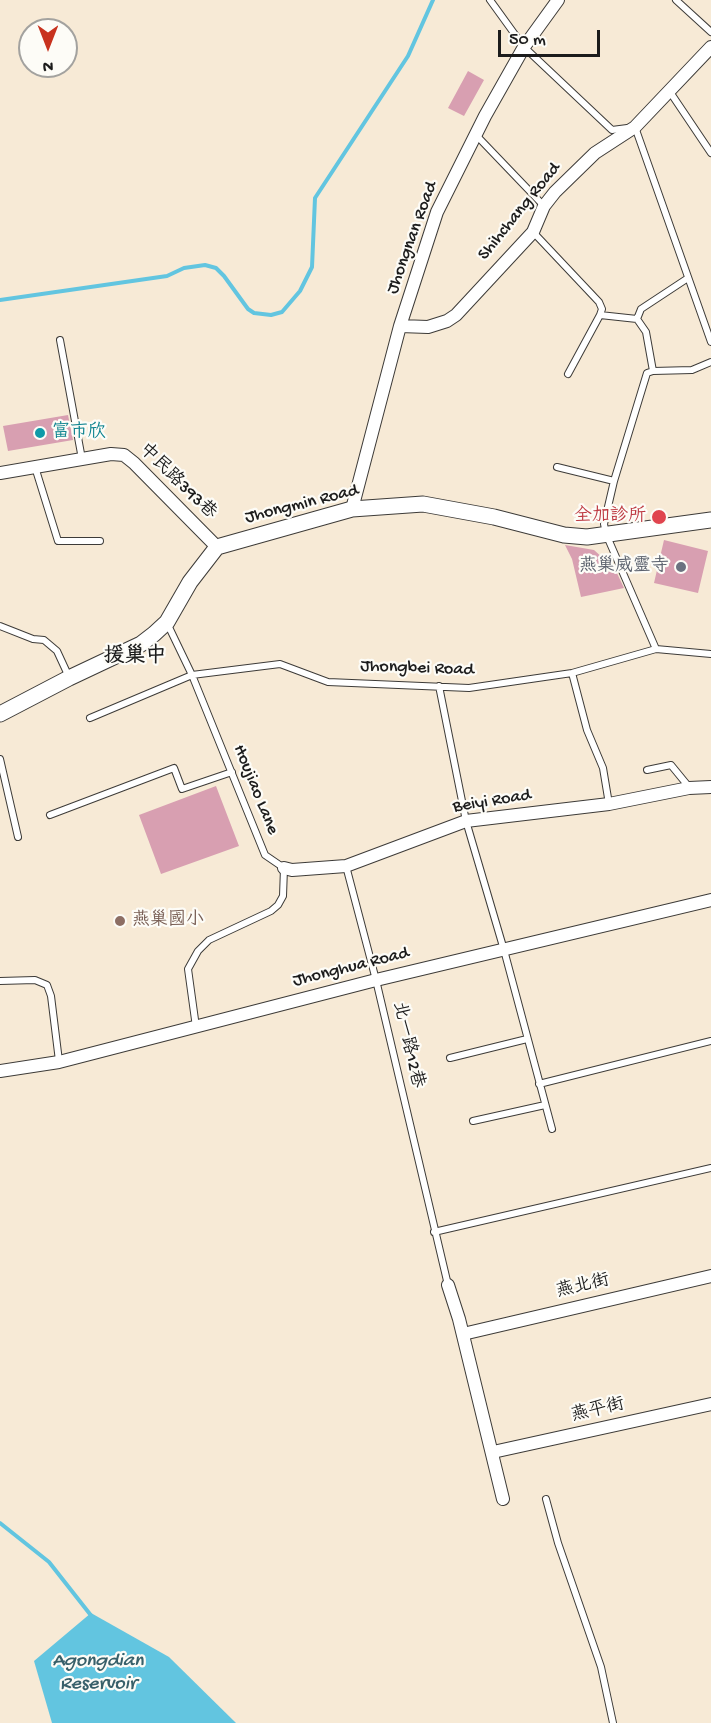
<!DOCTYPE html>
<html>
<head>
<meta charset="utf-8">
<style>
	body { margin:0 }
	#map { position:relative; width:711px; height:1723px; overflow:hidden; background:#f7ead6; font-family:"Gochi Hand",sans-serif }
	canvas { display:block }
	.north { position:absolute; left:18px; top:18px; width:60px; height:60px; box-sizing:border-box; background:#fdfcf7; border:2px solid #a3a29f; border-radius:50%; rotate:180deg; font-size:16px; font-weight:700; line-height:24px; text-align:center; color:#1c1c1c }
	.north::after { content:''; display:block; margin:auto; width:21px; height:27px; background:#c8321e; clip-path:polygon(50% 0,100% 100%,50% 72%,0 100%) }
	.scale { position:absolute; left:498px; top:30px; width:102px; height:27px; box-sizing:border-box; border:3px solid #1c1c1c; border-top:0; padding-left:8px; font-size:18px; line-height:21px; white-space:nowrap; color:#1c1c1c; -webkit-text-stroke:4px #fdfcf7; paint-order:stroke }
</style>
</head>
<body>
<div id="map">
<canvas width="711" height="1723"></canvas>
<div class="north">N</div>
<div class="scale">50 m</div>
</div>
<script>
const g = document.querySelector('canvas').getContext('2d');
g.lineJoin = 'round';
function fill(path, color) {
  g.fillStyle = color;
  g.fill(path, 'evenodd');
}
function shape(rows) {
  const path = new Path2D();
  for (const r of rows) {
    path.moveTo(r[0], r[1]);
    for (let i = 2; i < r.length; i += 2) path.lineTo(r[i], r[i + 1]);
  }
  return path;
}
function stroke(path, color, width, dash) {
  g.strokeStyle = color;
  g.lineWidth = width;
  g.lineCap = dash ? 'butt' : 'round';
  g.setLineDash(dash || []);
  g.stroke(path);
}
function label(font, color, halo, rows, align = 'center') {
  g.font = font + ' "Gochi Hand","LXGW WenKai TC",sans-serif';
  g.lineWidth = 4.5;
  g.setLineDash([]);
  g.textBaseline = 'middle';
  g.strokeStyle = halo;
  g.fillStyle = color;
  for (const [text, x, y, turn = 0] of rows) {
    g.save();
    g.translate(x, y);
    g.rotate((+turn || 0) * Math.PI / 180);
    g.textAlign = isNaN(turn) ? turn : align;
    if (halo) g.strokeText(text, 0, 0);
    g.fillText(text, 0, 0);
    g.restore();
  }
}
fill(shape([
	[91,1613,169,1657,236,1723,52,1723,34,1661]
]), '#62c5e0');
stroke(shape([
	[0,300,167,276,184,268,205,265,216,268,224,276,248,309,254,313,271,315,282,312,300,291,312,267,315,198,408,56,433,0],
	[0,1523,49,1562,93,1618]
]), '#62c5e0', 4);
fill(shape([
	[468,71,484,80,464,116,448,108],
	[68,415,73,440,8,451,3,426],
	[664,540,708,551,698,593,654,583],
	[565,545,594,550,615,569,624,588,581,597,572,559],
	[216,786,239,846,161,874,139,815]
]), '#d89fb1');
const service = shape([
	[490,0,524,47,612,130,635,127,711,342],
	[676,0,711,32],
	[670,92,711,153],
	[476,135,544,206],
	[533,232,599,302,602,309,600,315,568,374],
	[600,315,637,319],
	[60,340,82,459],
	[653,371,647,373,614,481,604,524,606,534,656,649],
	[653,371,646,332,637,319,641,309,688,278],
	[653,371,692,370,711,362],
	[35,467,58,541,100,541],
	[557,467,614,481],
	[167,623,192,675,265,855,284,868,283,896,278,905,271,911,209,940,198,951,188,969,196,1027],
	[0,626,33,639,44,640,57,651,69,677],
	[572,673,587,730,603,768,609,804],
	[439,686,466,821,504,950,552,1129],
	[90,718,192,675,280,664,328,682,469,688,572,673,656,649,711,654],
	[0,759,18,837],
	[647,770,671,765,689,787],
	[50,815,174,768,182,789,232,772],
	[346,866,376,980,448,1285],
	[0,981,35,980,47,985,51,996,59,1061],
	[450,1058,527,1039],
	[539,1084,711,1041],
	[473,1121,545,1105],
	[434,1232,711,1168],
	[546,1499,558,1543,601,1667,613,1723]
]);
const minor = shape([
	[400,326,428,327,447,321,456,315,533,232,544,206,555,192,595,153,635,127,711,47],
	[0,473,111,454,124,455,134,463,217,547],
	[352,509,400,326,437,212,485,116,524,47,558,0],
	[284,868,292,870,346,866,466,821,609,804,689,788,711,787],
	[0,1071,59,1062,376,980,711,900],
	[448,1285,459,1319,503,1499],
	[463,1334,711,1276],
	[493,1452,711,1404]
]);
const tertiary = shape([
	[0,714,69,678,141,644,154,634,167,622,190,582,217,547,352,509,423,504,494,517,564,535,587,537,711,520]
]);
stroke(service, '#3d3b38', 8);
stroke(minor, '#3d3b38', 14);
stroke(tertiary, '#3d3b38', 17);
stroke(service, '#fff', 6);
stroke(minor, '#fff', 12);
stroke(tertiary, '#fff', 15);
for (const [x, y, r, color] of [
	[40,433,6,"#0f9aa8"],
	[659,517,8,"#e0444e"],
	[681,567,6,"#6b7280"],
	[120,921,6,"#8d6e63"]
]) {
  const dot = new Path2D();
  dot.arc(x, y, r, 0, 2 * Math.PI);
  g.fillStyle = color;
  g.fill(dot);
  stroke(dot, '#fdfcf7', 2);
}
label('18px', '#1c1c1c', '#fdfcf7', [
	["Shihchang Road",520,212,-51],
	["Jhongnan Road",413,238,-70],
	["中民路393巷",177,482,44],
	["Jhongmin Road",302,505,-14],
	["Jhongbei Road",417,669,2],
	["Houjiao Lane",255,790,68],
	["Beiyi Road",492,802,-9],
	["Jhonghua Road",351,968,-14],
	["北一路12巷",407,1045,77],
	["燕北街",583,1287,-13],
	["燕平街",598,1411,-13]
]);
label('18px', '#0d838f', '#fdfcf7', [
	["富市欣",52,433]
], 'left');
label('18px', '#be3a42', '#fdfcf7', [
	["全加診所",646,517]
], 'right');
label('18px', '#5b616d', '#fdfcf7', [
	["燕巢威靈寺",669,567]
], 'right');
label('18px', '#785e54', '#fdfcf7', [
	["燕巢國小",132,921]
], 'left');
label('italic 20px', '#38606a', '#fdfcf7', [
	["Agongdian",98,1662],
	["Reservoir",98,1685]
]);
label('bold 21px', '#1c1c1c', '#fdfcf7', [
	["援巢中",135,658]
]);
</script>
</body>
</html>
